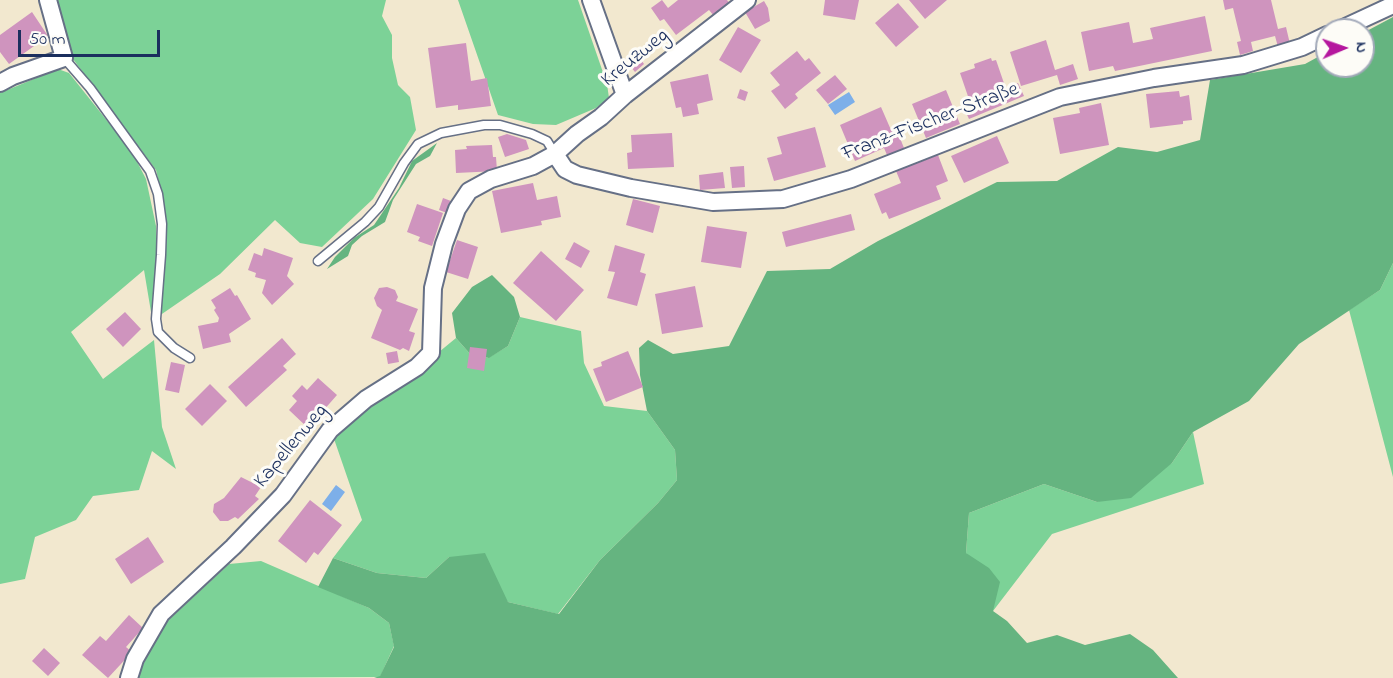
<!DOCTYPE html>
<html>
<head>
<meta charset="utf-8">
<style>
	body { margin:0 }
	#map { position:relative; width:1393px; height:678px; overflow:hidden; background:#f2e8cf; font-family:"Indie Flower",sans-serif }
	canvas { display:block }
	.north { position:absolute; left:1315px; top:18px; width:60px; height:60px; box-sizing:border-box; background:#fdfcf7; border:2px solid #a3aaba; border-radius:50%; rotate:88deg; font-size:16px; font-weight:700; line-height:24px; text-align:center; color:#1b2f5e }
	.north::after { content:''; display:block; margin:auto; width:21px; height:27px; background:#b5179e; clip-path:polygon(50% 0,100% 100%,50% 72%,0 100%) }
	.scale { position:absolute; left:18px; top:30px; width:142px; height:27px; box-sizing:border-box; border:3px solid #1b2f5e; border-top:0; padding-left:8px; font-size:18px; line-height:21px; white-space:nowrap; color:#1b2f5e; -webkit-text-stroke:4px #fdfcf7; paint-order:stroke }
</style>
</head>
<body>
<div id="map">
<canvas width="1393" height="678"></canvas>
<div class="north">N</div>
<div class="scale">50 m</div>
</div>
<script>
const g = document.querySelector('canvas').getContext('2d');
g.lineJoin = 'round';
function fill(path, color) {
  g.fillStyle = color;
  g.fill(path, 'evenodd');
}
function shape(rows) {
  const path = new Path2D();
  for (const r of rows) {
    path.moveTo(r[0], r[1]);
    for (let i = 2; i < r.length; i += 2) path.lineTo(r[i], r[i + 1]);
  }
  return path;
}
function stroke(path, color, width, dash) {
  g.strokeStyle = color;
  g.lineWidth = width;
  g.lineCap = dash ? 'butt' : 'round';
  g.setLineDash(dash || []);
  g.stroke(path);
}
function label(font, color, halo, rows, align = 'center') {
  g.font = font + ' "Indie Flower",sans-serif';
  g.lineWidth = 6;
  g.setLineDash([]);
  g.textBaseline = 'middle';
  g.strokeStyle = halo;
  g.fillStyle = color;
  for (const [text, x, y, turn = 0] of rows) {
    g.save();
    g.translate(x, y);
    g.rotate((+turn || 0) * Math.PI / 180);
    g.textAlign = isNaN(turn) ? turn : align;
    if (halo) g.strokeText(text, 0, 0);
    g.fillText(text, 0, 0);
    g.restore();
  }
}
fill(shape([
	[55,0,386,0,382,16,392,35,392,58,398,85,410,97,416,130,373,199,322,247,300,243,275,220,220,274,159,316,165,263,165,208,156,170,67,51],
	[458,0,578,0,607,84,609,98,596,108,556,125,533,124,498,115],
	[58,69,69,73,132,152,146,179,156,226,157,255,152,318,144,270,71,332,103,379,154,340,162,427,176,469,152,451,139,490,93,496,76,520,35,537,25,579,0,584,0,93],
	[1393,263,1393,477,1349,310,1380,290],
	[520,317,581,331,584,363,604,406,647,411,675,450,677,480,658,503,600,560,558,614,508,602,449,557,426,578,377,573,333,558,362,520,333,436,365,406,414,379,432,364,439,352,456,338,471,355,488,358,508,346],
	[1193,432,1204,484,1052,534,993,611,966,553,969,513,1044,484,1097,502,1172,463],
	[261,561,369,608,389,623,394,646,380,677,137,678,160,628,229,564]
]), '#7cd297');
fill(shape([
	[1393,17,1393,263,1380,290,1299,344,1249,401,1193,432,1172,463,1131,498,1097,502,1044,484,969,513,966,553,989,568,1000,582,993,611,1007,621,1027,643,1057,635,1085,645,1130,634,1153,650,1178,678,374,678,380,676,394,647,389,623,369,608,318,587,333,558,377,573,426,578,449,557,485,553,508,602,559,614,600,560,658,503,677,480,675,450,647,411,640,375,639,348,648,340,673,354,729,346,767,271,830,269,878,241,997,182,1057,181,1118,147,1157,152,1200,140,1210,80,1305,64,1327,52,1327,66,1363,66,1363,33],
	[437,143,430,156,416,164,393,200,385,222,362,236,352,245,348,256,327,269,335,257,354,238,374,225,399,188,412,161],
	[492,275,514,297,520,317,508,346,489,358,471,355,456,338,452,313,472,287]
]), '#65b480');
fill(shape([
	[849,92,855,102,835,115,828,105],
	[336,485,345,492,331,511,322,504]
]), '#7dafe9');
fill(shape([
	[662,0,668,8,678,0,727,0,730,4,714,16,709,10,676,35,664,19,660,21,651,8],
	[825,0,859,0,855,20,823,15],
	[909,0,947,0,925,19],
	[1223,0,1271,0,1278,29,1286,27,1290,44,1278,47,1275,36,1251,42,1253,51,1240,55,1237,42,1241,41,1233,8,1225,10],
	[764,1,768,8,770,21,755,29,745,12],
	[898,3,919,27,896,47,875,23],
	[32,12,48,36,9,64,0,52,0,35],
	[1205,16,1212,51,1115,71,1113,66,1089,71,1081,32,1129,22,1133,43,1153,39,1150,28],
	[738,27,761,40,741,73,719,60],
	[1046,40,1055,70,1073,64,1078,79,1060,85,1057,75,1021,86,1010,52],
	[466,43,471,81,487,78,491,106,458,110,458,105,436,108,428,48],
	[797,51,805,61,809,58,821,73,795,94,798,98,785,109,771,91,780,85,770,73],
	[637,54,644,64,635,72,627,62],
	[991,58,992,61,996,60,1006,89,1018,83,1024,96,969,119,964,108,971,105,960,73,975,68,974,64],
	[708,74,713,100,697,104,699,114,683,117,681,107,676,108,670,82],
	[835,75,847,89,828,104,816,90],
	[740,89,748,92,745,101,737,98],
	[946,90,960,124,926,138,912,104],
	[1179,91,1180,97,1189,95,1192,120,1183,121,1183,124,1150,128,1146,94],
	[1101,103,1109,145,1060,154,1053,118,1080,113,1079,108],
	[881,107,891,130,896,128,904,148,887,155,884,148,855,161,840,125],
	[815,127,826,167,774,181,767,158,782,154,777,137],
	[672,133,674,167,628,169,627,153,632,152,631,135],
	[507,134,526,140,529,149,505,157,498,137],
	[997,136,1009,163,964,183,951,156],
	[492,145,493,157,496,157,497,171,456,173,455,150,467,149,466,146],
	[938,155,948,181,936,186,941,199,889,219,886,212,882,214,874,194,901,183,896,171],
	[744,166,745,187,732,188,730,167],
	[723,172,725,188,700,190,699,175],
	[533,183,537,200,557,196,561,217,541,221,542,225,501,233,492,191],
	[443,198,451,201,447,213,439,210],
	[633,199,660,206,653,233,626,225],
	[417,204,443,213,432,246,418,241,420,237,407,232],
	[851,214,855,230,786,247,782,232],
	[707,226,747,232,741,268,701,262],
	[457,240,478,247,468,279,446,272],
	[574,242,590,251,581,268,565,259],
	[615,245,645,254,640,272,646,274,637,306,607,298,615,272,608,271],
	[264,248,293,258,287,276,294,284,272,305,262,293,266,280,255,277,256,273,248,270,254,253,262,256],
	[541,251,584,290,556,321,513,283],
	[695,286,703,327,662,334,655,294],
	[387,287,395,290,398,297,396,301,418,309,409,331,415,333,409,351,403,348,400,350,371,338,382,310,377,306,374,298,379,288],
	[230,288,235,296,237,295,251,319,229,334,231,342,203,349,198,326,218,322,219,318,214,310,216,308,211,300],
	[125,312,141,329,123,347,106,329],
	[282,338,296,354,283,366,287,370,246,407,228,387],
	[470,347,487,349,484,371,467,368],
	[397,351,399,362,388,364,386,353],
	[628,351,643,387,606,402,593,369,602,366,601,362],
	[171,362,185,365,179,393,165,390],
	[318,378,337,395,308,428,289,410,297,401,292,396,302,385,307,390],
	[210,384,227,401,202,426,185,409],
	[241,477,261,487,255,496,259,499,238,519,235,517,228,521,220,521,213,512,214,504,224,498],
	[310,500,342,525,318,555,314,552,306,563,278,541],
	[148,537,164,562,131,584,115,559],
	[129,615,143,628,126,647,132,652,108,678,82,655,100,636,106,641],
	[44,648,60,663,48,676,32,661]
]), '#cf94be');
const lane = shape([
	[64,58,90,88,150,171,158,194,162,224,161,255,156,319,158,332,174,348,190,358],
	[318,261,365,222,379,207,404,163,418,144,441,133,484,125,500,125,532,134,547,141,555,154]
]);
const street = shape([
	[591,0,625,95],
	[1339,30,1393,5],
	[0,83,13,76,64,58,48,0],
	[555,154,565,169,577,175,631,188,713,202,783,199,851,179,1060,97,1154,78,1243,65,1302,47,1327,35],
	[129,678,135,659,161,614,233,547,283,495,330,430,366,399,417,367,431,353,433,288,444,244,457,209,469,191,491,179,533,166,555,154,577,134,601,117,625,95,747,0]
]);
stroke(lane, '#667086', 11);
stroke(street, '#667086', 20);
stroke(lane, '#fff', 8);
stroke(street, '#fff', 16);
label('21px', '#1b2f5e', '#fdfcf7', [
	["Kreuzweg",636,59,-39],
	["Franz-Fischer-Straße",931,123,-21],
	["Kapellenweg",292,447,-50]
]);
</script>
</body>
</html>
